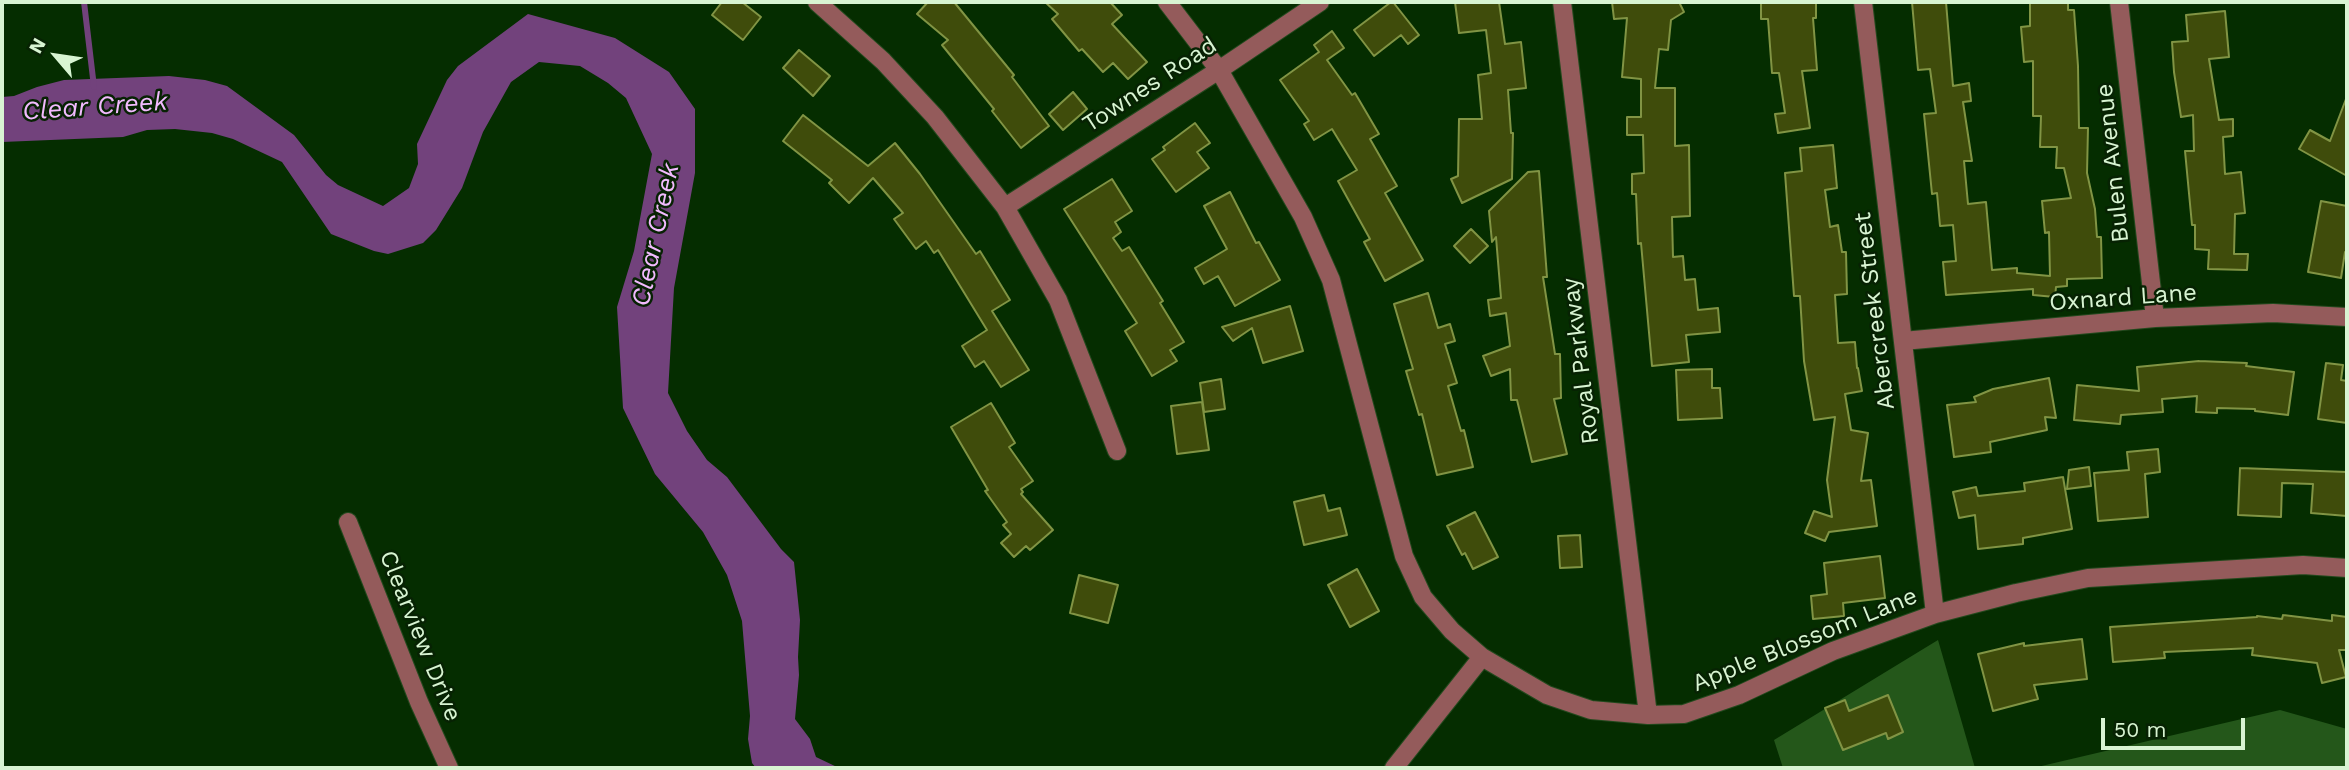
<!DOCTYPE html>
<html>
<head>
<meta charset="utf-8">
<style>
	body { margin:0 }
	#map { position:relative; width:2349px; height:770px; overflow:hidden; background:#052d00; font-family:"Work Sans",sans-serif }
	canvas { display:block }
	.frame { position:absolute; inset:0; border:4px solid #d8f4d2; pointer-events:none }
	.north { position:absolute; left:21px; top:21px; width:70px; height:70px; -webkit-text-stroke:5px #072203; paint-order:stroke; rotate:299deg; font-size:19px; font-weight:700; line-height:28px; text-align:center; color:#d8f4d2 }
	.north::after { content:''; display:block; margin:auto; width:24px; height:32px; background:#d8f4d2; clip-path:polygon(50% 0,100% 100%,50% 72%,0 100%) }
	.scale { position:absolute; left:2101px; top:718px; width:144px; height:32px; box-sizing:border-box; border:4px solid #d8f4d2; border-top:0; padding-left:9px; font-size:21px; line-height:24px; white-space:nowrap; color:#d8f4d2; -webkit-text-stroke:5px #072203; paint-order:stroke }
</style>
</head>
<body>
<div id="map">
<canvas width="2349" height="770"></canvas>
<div class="frame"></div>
<div class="north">N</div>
<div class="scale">50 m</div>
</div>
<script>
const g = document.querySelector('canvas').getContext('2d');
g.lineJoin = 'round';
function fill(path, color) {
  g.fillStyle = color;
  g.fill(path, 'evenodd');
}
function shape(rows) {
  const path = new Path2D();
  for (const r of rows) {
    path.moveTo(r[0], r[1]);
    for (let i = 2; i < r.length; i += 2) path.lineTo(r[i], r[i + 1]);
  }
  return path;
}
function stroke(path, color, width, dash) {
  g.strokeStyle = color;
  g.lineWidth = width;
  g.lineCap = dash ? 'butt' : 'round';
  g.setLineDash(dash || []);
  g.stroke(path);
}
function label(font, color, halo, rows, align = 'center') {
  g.font = font + ' "Work Sans",sans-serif';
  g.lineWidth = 5;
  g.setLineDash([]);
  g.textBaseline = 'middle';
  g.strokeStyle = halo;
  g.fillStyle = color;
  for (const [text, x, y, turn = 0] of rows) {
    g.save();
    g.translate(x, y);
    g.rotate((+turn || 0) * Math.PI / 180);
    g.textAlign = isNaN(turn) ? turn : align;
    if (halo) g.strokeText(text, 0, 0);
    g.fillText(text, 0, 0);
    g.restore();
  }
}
fill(shape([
	[1938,640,1975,768,1783,768,1774,740],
	[2280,710,2347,729,2347,768,2033,768]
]), '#24571a');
fill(shape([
	[528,14,615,38,669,72,695,109,695,173,674,288,668,393,687,431,707,460,727,477,781,549,794,562,800,620,798,657,799,675,795,719,810,739,816,757,839,768,756,768,752,763,748,739,750,716,742,621,727,575,703,532,655,474,623,408,617,307,634,251,652,154,626,98,608,83,580,66,539,62,511,82,483,132,462,188,436,230,423,243,388,254,374,251,331,234,282,162,233,139,212,133,175,129,147,130,123,137,2,142,2,97,14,96,37,87,64,80,169,76,205,80,227,86,294,135,326,175,338,185,383,206,409,188,418,164,417,144,447,80,458,66]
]), '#72427c');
stroke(shape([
	[84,2,94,87]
]), '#72427c', 6);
const building = shape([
	[722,2,742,2,761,17,743,40,712,15,722,2],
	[928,2,954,2,1014,75,1012,77,1049,126,1021,148,992,111,994,109,942,45,948,40,917,14,928,2],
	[1045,2,1110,2,1122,15,1112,24,1147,62,1128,79,1113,63,1103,72,1082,49,1079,51,1052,19,1058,14,1045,2],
	[1391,2,1393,2,1419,35,1408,44,1401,35,1374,56,1354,30,1391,2],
	[1455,2,1499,2,1505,44,1521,42,1526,88,1508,90,1511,133,1513,133,1512,179,1462,203,1451,179,1458,176,1459,119,1482,119,1478,75,1491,73,1486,30,1459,33,1455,2],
	[1612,2,1679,2,1684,12,1671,20,1668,50,1659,49,1655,88,1675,88,1675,146,1689,145,1690,216,1672,217,1673,257,1683,256,1685,280,1695,279,1698,310,1718,308,1720,332,1686,335,1689,362,1652,366,1641,243,1638,244,1636,194,1632,194,1632,174,1644,173,1643,135,1627,135,1627,117,1641,117,1641,79,1622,77,1627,18,1614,19,1612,2],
	[1761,2,1816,2,1816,18,1813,18,1817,70,1802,71,1810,128,1778,133,1775,114,1785,113,1779,73,1772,73,1768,19,1761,19,1761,2],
	[1912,2,1946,2,1953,86,1969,83,1971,101,1963,102,1972,161,1964,161,1968,204,1986,202,1992,270,2017,268,2017,273,2050,276,2049,232,2045,233,2042,201,2071,198,2064,168,2056,168,2057,147,2040,147,2041,116,2033,116,2033,61,2024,62,2021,27,2030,26,2030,2,2068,2,2068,10,2074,10,2078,66,2079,128,2088,128,2087,173,2095,209,2097,237,2101,237,2102,278,2067,279,2067,286,2056,287,2055,297,2033,295,2033,289,1946,295,1943,262,1956,261,1953,225,1940,226,1937,193,1932,194,1924,114,1936,113,1930,69,1918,70,1912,2],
	[2225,11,2229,57,2209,59,2219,120,2233,119,2233,136,2223,137,2225,174,2241,172,2245,213,2235,214,2234,254,2248,254,2247,270,2208,269,2209,250,2195,249,2195,225,2192,225,2185,151,2194,151,2193,115,2181,117,2174,72,2172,42,2188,41,2186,15,2225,11],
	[1332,31,1344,48,1327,60,1352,95,1355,93,1379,134,1370,139,1397,186,1385,193,1423,260,1385,281,1364,242,1370,239,1338,181,1357,170,1332,129,1314,140,1304,124,1309,121,1280,80,1319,52,1314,45,1332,31],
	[799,50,830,76,813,96,783,68,799,50],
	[1073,92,1087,109,1063,130,1049,114,1073,92],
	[2346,99,2347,99,2347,176,2299,149,2310,130,2330,141,2346,99],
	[803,115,868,166,895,143,920,174,976,254,980,251,1010,300,992,311,1029,370,1001,387,984,361,975,367,962,346,987,330,938,250,934,253,926,241,916,249,894,219,903,213,873,178,849,203,829,183,832,180,783,141,803,115],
	[1195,123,1210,143,1197,152,1209,168,1176,192,1152,159,1165,150,1163,147,1195,123],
	[1833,145,1837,188,1825,190,1830,227,1838,225,1842,252,1846,252,1847,294,1835,295,1838,343,1855,342,1857,368,1858,368,1862,391,1845,394,1851,430,1868,433,1861,481,1871,480,1877,526,1829,532,1825,541,1805,533,1814,511,1832,517,1827,480,1835,417,1814,420,1804,361,1800,296,1794,296,1785,173,1802,171,1800,148,1833,145],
	[1539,171,1547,277,1543,277,1555,354,1560,354,1561,398,1554,399,1567,454,1532,462,1517,400,1511,400,1510,369,1491,376,1483,356,1510,346,1506,313,1490,316,1488,300,1501,298,1496,237,1492,242,1489,211,1528,172,1539,171],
	[1112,179,1132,211,1115,222,1121,232,1113,238,1122,251,1129,247,1163,301,1160,303,1184,342,1170,350,1177,361,1152,376,1125,331,1137,323,1064,209,1112,179],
	[1230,192,1256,243,1259,242,1280,280,1235,306,1218,276,1204,284,1195,268,1227,249,1204,206,1230,192],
	[2321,201,2347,206,2347,252,2345,252,2341,278,2308,272,2321,201],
	[1471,229,1488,246,1470,263,1454,246,1471,229],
	[1428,293,1438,328,1450,324,1455,341,1445,344,1457,383,1448,386,1461,431,1464,430,1473,467,1437,475,1422,414,1419,415,1406,371,1413,369,1394,304,1428,293],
	[1290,306,1303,351,1263,363,1252,328,1233,341,1222,327,1290,306],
	[2199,361,2247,363,2246,366,2294,372,2288,415,2255,411,2255,409,2217,408,2217,413,2196,412,2197,396,2162,399,2163,412,2121,415,2120,424,2074,420,2077,385,2139,391,2137,367,2199,361],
	[2326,363,2343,365,2341,380,2347,381,2347,423,2318,419,2326,363],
	[1712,369,1712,388,1720,388,1722,418,1678,420,1676,370,1712,369],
	[2049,378,2056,418,2045,417,2047,430,1990,442,1991,452,1954,457,1947,405,1976,402,1974,397,1993,389,2049,378],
	[1221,379,1225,409,1204,412,1200,383,1221,379],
	[1202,402,1209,450,1177,454,1171,406,1202,402],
	[991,403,1015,443,1009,447,1033,481,1021,489,1023,492,1021,494,1053,530,1030,550,1026,546,1014,557,1001,543,1011,534,1003,525,1007,522,985,491,988,490,951,427,991,403],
	[2158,449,2160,472,2145,474,2148,517,2098,521,2094,473,2129,470,2127,452,2158,449],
	[2089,467,2091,486,2067,489,2069,470,2089,467],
	[2240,468,2347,472,2347,516,2311,513,2313,484,2282,483,2281,517,2238,515,2240,468],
	[2063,477,2072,529,2023,538,2023,544,1978,549,1975,515,1959,518,1953,492,1976,487,1978,496,2025,491,2024,483,2063,477],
	[1324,495,1328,511,1340,508,1347,535,1304,545,1294,502,1324,495],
	[1475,512,1498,557,1473,569,1465,553,1462,555,1447,526,1475,512],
	[1580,535,1582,567,1560,568,1558,536,1580,535],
	[1880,556,1885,598,1843,603,1844,616,1813,619,1811,596,1827,594,1824,563,1880,556],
	[1357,569,1379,611,1350,627,1328,585,1357,569],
	[1079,575,1118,585,1108,623,1070,613,1079,575],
	[2283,615,2332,621,2332,615,2347,617,2347,650,2339,650,2346,677,2322,683,2317,663,2252,655,2253,648,2164,652,2165,658,2113,662,2110,627,2257,617,2257,616,2282,619,2283,615],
	[2082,639,2087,679,2034,685,2038,699,1993,711,1978,654,2024,643,2024,646,2082,639],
	[1888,695,1903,732,1888,739,1886,733,1843,750,1825,708,1845,700,1849,711,1888,695]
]);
fill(building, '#3f4c0b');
stroke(building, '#819444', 2);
const minor = shape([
	[817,2,883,61,935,117,1005,207,1058,300,1117,451],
	[1167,2,1219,70,1303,217,1331,280,1404,556,1423,597,1452,631,1482,657,1547,695,1591,710,1648,715,1684,714,1739,695,1833,651,1935,614,2016,593,2088,578,2303,565,2347,568],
	[1562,2,1648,715],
	[1863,2,1935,614],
	[2119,2,2155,318],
	[1005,207,1219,70,1320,2],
	[1903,341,2155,318,2273,313,2347,317],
	[348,522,419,702,449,768],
	[1394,768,1482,657]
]);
stroke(minor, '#23491d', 20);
stroke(minor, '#945b5b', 18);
label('24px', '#d8f4d2', '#072203', [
	["Townes Road",1150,85,-33],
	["Bulen Avenue",2113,163,-96],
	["Oxnard Lane",2123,298,-4],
	["Abercreek Street",1875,311,-97],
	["Royal Parkway",1581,361,-97],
	["Clearview Drive",420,636,68],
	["Apple Blossom Lane",1805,640,-22]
]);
label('italic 26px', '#f2bafe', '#072203', [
	["Clear Creek",95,107,-4],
	["Clear Creek",656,235,-78]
]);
</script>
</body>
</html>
